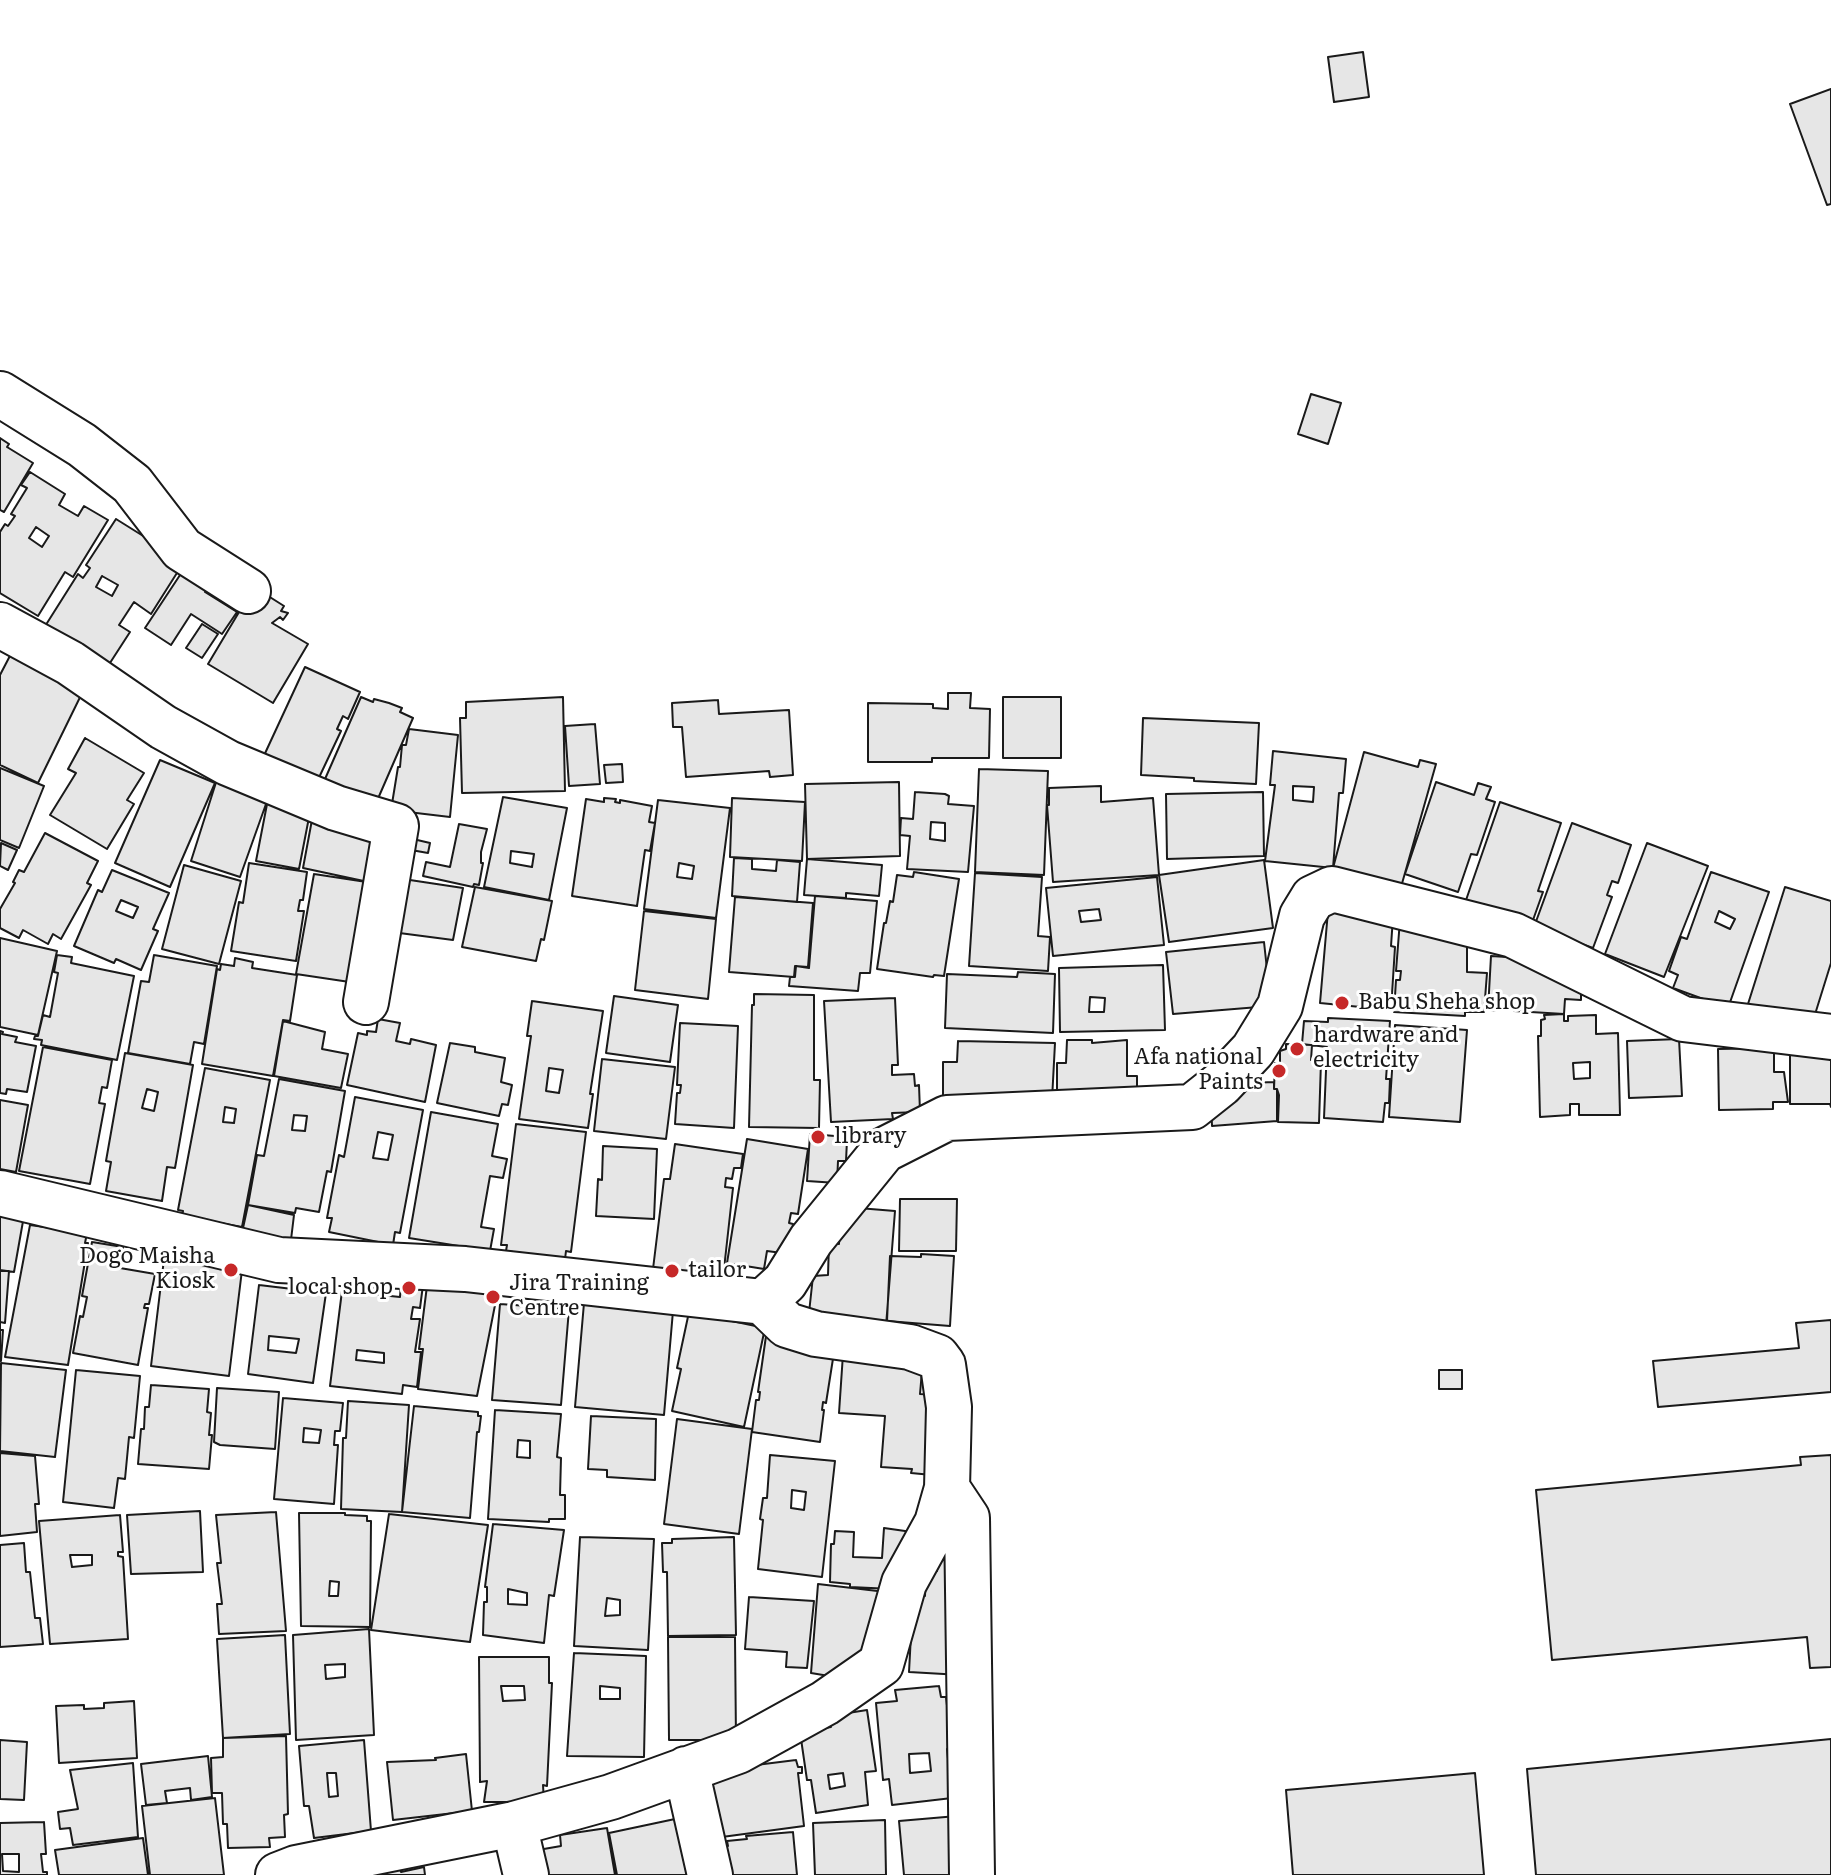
<!DOCTYPE html>
<html>
<head>
<meta charset="utf-8">
<style>
	body { margin:0 }
	canvas { display:block; background:#fff }
</style>
</head>
<body>
<canvas width="1831" height="1875"></canvas>
<script>
const g = document.querySelector('canvas').getContext('2d');
g.lineJoin = 'round';
function fill(path, color) {
  g.fillStyle = color;
  g.fill(path, 'evenodd');
}
function shape(rows) {
  const path = new Path2D();
  for (const r of rows) {
    path.moveTo(r[0], r[1]);
    for (let i = 2; i < r.length; i += 2) path.lineTo(r[i], r[i + 1]);
  }
  return path;
}
function stroke(path, color, width, dash) {
  g.strokeStyle = color;
  g.lineWidth = width;
  g.lineCap = dash ? 'butt' : 'round';
  g.setLineDash(dash || []);
  g.stroke(path);
}
function label(font, color, halo, rows, align = 'center') {
  g.font = font + ' Literata,serif';
  g.lineWidth = 6;
  g.setLineDash([]);
  g.textBaseline = 'middle';
  g.strokeStyle = halo;
  g.fillStyle = color;
  for (const [text, x, y, turn = 0] of rows) {
    g.save();
    g.translate(x, y);
    g.rotate((+turn || 0) * Math.PI / 180);
    g.textAlign = isNaN(turn) ? turn : align;
    if (halo) g.strokeText(text, 0, 0);
    g.fillText(text, 0, 0);
    g.restore();
  }
}
const building = shape([
	[1363,52,1369,97,1334,102,1328,57,1363,52],
	[1831,89,1831,204,1827,205,1790,104,1831,89],
	[1311,394,1341,403,1328,444,1298,434,1311,394],
	[0,438,9,444,7,447,33,463,4,512,0,510,0,438],
	[30,472,65,494,59,505,78,516,84,506,108,520,73,577,65,572,38,616,0,593,0,532,5,524,8,526,15,516,11,514,27,488,21,485,30,472],
	[36,527,49,536,42,547,29,538,36,527],
	[116,519,164,549,182,565,151,614,134,602,119,625,130,632,108,666,42,631,78,574,83,578,90,568,86,565,116,519],
	[102,576,118,585,112,596,96,587,102,576],
	[182,572,208,589,205,592,237,612,222,634,191,614,171,645,145,628,182,572],
	[254,587,284,606,281,611,288,613,283,620,280,617,272,623,308,644,273,703,208,664,254,587],
	[202,624,218,634,202,658,186,648,202,624],
	[13,650,86,685,38,783,0,765,0,675,13,650],
	[305,667,360,692,348,719,343,716,337,729,341,731,315,786,261,762,305,667],
	[948,693,971,693,970,708,990,709,989,758,932,758,932,762,868,762,868,703,933,704,933,708,948,709,948,693],
	[361,697,373,702,374,699,389,703,402,708,400,712,413,718,370,817,318,795,361,697],
	[563,697,565,791,462,793,460,718,466,718,466,702,563,697],
	[1003,697,1061,697,1061,758,1003,758,1003,697],
	[718,700,719,714,789,710,793,775,770,777,769,771,686,777,682,727,673,727,672,703,718,700],
	[1143,718,1259,723,1256,784,1194,781,1194,778,1141,775,1143,718],
	[595,724,600,784,569,786,565,726,595,724],
	[409,729,458,735,450,817,391,810,398,767,400,767,402,745,406,745,409,729],
	[85,738,144,773,127,800,134,804,107,849,50,815,76,773,68,769,85,738],
	[1273,751,1346,759,1343,793,1339,793,1333,868,1265,861,1275,785,1270,785,1273,751],
	[1293,786,1314,787,1313,802,1293,800,1293,786],
	[1364,752,1418,767,1420,760,1436,764,1401,887,1333,868,1364,752],
	[160,760,215,783,170,887,115,863,160,760],
	[622,764,623,782,606,783,604,765,622,764],
	[0,768,44,786,19,848,0,840,0,768],
	[979,769,1048,771,1044,875,975,872,979,769],
	[219,773,271,790,240,877,191,861,219,773],
	[899,782,900,856,807,859,805,784,899,782],
	[1436,782,1474,795,1478,783,1491,787,1486,799,1495,802,1477,855,1471,854,1458,892,1405,874,1436,782],
	[1101,786,1101,802,1153,798,1159,875,1053,882,1047,805,1049,805,1049,788,1101,786],
	[915,792,945,794,949,796,948,804,974,806,968,872,907,869,910,836,900,835,901,818,913,819,915,792],
	[931,822,945,823,945,841,930,839,931,822],
	[1263,792,1264,856,1167,859,1166,794,1263,792],
	[503,797,567,808,549,900,484,887,503,797],
	[511,851,534,854,532,867,510,863,511,851],
	[604,798,616,799,615,802,620,803,620,800,652,806,649,822,655,823,650,851,645,850,637,906,572,896,586,799,604,802,604,798],
	[732,798,805,802,802,861,730,857,732,798],
	[268,799,311,807,299,869,256,861,268,799],
	[658,800,730,808,716,918,644,909,658,800],
	[679,863,694,866,692,879,677,877,679,863],
	[1500,802,1561,823,1538,891,1543,892,1533,920,1465,903,1500,802],
	[314,809,391,825,373,883,303,868,314,809],
	[1572,823,1631,845,1618,883,1612,881,1607,895,1612,897,1593,948,1534,927,1572,823],
	[459,824,487,829,481,852,481,863,483,863,479,885,474,884,473,887,423,876,426,862,450,867,459,824],
	[45,833,98,861,87,883,91,885,61,939,53,934,48,944,23,930,19,938,0,928,0,909,15,883,13,882,19,870,24,872,45,833],
	[413,839,430,843,428,853,411,850,413,839],
	[1,843,17,850,8,870,0,866,1,843],
	[1647,843,1708,866,1664,977,1605,954,1647,843],
	[734,858,752,859,752,869,776,871,777,860,800,862,797,902,732,896,734,858],
	[807,859,882,865,879,896,846,893,846,898,804,895,807,859],
	[1264,860,1273,928,1169,942,1159,875,1264,860],
	[249,863,307,872,303,900,300,900,298,911,304,911,296,961,231,951,239,902,243,903,249,863],
	[184,865,241,881,219,964,162,949,184,865],
	[112,870,169,893,153,929,158,931,141,970,116,959,114,963,74,946,98,890,102,892,112,870],
	[121,900,138,907,133,918,116,911,121,900],
	[914,872,959,879,944,976,934,975,933,977,877,969,884,923,886,923,890,901,893,902,897,875,913,877,914,872],
	[1711,872,1769,892,1728,1008,1673,988,1678,975,1669,971,1681,937,1687,939,1711,872],
	[1719,911,1735,919,1730,929,1715,922,1719,911],
	[975,873,1042,877,1038,936,1050,937,1048,971,969,966,975,873],
	[314,874,373,883,363,984,296,974,314,874],
	[390,877,463,888,453,940,384,931,390,877],
	[1157,877,1164,945,1053,956,1046,888,1157,877],
	[1099,909,1101,920,1081,922,1079,911,1099,909],
	[475,887,552,901,544,940,541,939,536,961,462,947,475,887],
	[1785,887,1831,901,1831,963,1812,1024,1748,1004,1785,887],
	[815,896,877,901,870,973,860,973,858,991,789,986,790,977,795,977,796,966,809,968,815,896],
	[735,897,813,903,808,967,795,966,794,977,729,972,735,897],
	[644,911,716,919,708,999,635,990,644,911],
	[1328,911,1393,917,1391,946,1395,947,1391,1010,1320,1003,1328,911],
	[1400,920,1467,933,1467,972,1487,973,1484,1012,1465,1012,1465,1016,1394,1012,1396,980,1400,980,1401,971,1396,971,1400,920],
	[0,938,57,951,38,1035,0,1027,0,938],
	[1264,942,1271,1006,1173,1014,1166,952,1264,942],
	[57,955,72,957,71,963,134,976,117,1060,41,1045,42,1040,34,1039,35,1036,38,1036,43,1015,50,1017,58,973,54,972,57,955],
	[154,955,217,966,204,1044,194,1042,190,1064,128,1053,141,981,149,982,154,955],
	[1491,956,1523,958,1581,984,1581,1000,1565,999,1564,1014,1514,1011,1514,1006,1504,1005,1503,1011,1488,1010,1491,956],
	[235,958,253,962,252,968,297,975,290,1021,283,1020,273,1076,202,1064,217,969,220,970,221,964,234,966,235,958],
	[1163,965,1165,1030,1060,1032,1059,968,1163,965],
	[1090,997,1105,998,1104,1012,1089,1012,1090,997],
	[1018,972,1055,974,1053,1033,945,1028,947,974,1017,977,1018,972],
	[754,994,814,995,814,1080,820,1080,819,1128,749,1127,752,1005,754,1005,754,994],
	[614,996,678,1005,670,1062,606,1053,614,996],
	[895,998,898,1065,892,1065,892,1075,914,1074,915,1086,919,1085,920,1112,892,1113,893,1119,831,1122,824,1001,895,998],
	[532,1001,603,1011,590,1094,593,1094,588,1128,519,1119,531,1036,527,1036,532,1001],
	[549,1068,563,1070,559,1093,546,1091,549,1068],
	[1564,1014,1564,1021,1568,1021,1568,1016,1596,1015,1596,1034,1618,1033,1620,1115,1579,1115,1579,1104,1570,1104,1570,1115,1540,1117,1538,1036,1541,1036,1541,1020,1545,1019,1544,1015,1564,1014],
	[1590,1062,1590,1078,1574,1079,1573,1063,1590,1062],
	[1328,1018,1390,1021,1386,1079,1390,1079,1389,1103,1385,1103,1383,1122,1324,1118,1327,1047,1302,1044,1304,1021,1328,1022,1328,1018],
	[378,1019,400,1023,396,1041,410,1044,411,1039,436,1045,425,1102,347,1085,358,1033,367,1035,367,1031,376,1032,378,1019],
	[283,1021,325,1032,322,1049,348,1054,341,1088,274,1076,283,1021],
	[680,1023,738,1026,734,1128,675,1124,677,1093,680,1093,681,1085,677,1085,680,1023],
	[1395,1025,1467,1030,1460,1122,1389,1117,1395,1025],
	[0,1031,3,1032,2,1034,17,1037,15,1042,36,1046,27,1092,7,1089,6,1094,0,1093,0,1031],
	[1679,1039,1682,1096,1629,1098,1627,1041,1679,1039],
	[1067,1040,1092,1040,1092,1043,1127,1040,1127,1076,1137,1076,1137,1096,1057,1096,1057,1063,1066,1063,1067,1040],
	[958,1041,1055,1043,1052,1100,943,1101,943,1062,957,1062,958,1041],
	[450,1043,475,1047,475,1052,505,1058,501,1082,512,1085,508,1105,502,1104,499,1116,437,1103,450,1043],
	[1286,1044,1312,1045,1311,1060,1321,1061,1319,1123,1278,1122,1279,1095,1277,1089,1274,1089,1275,1063,1280,1063,1280,1051,1286,1049,1286,1044],
	[43,1047,112,1060,107,1088,102,1087,99,1103,105,1104,90,1184,19,1171,43,1047],
	[1774,1048,1774,1072,1784,1072,1788,1102,1773,1102,1773,1109,1719,1110,1718,1049,1774,1048],
	[125,1053,193,1065,175,1168,167,1167,162,1201,106,1191,111,1162,106,1161,125,1053],
	[147,1089,158,1092,154,1111,142,1108,147,1089],
	[1790,1054,1831,1054,1831,1107,1830,1104,1790,1104,1790,1054],
	[602,1059,675,1067,666,1139,594,1131,602,1059],
	[205,1068,270,1080,242,1227,182,1216,183,1211,178,1210,205,1068],
	[225,1107,236,1109,234,1123,223,1122,225,1107],
	[279,1079,345,1091,331,1172,327,1171,319,1212,296,1208,295,1213,248,1205,257,1155,264,1156,279,1079],
	[294,1115,307,1116,305,1131,292,1130,294,1115],
	[1274,1082,1274,1089,1277,1089,1277,1121,1212,1126,1211,1101,1229,1089,1249,1089,1249,1083,1274,1082],
	[355,1097,423,1110,400,1233,395,1232,393,1245,329,1232,332,1218,327,1218,339,1155,344,1157,355,1097],
	[378,1132,393,1135,388,1160,373,1158,378,1132],
	[0,1100,28,1105,16,1172,0,1169,0,1100],
	[431,1112,498,1124,492,1156,507,1159,503,1178,490,1176,481,1227,494,1229,490,1251,409,1238,431,1112],
	[516,1124,586,1132,571,1252,566,1251,565,1259,506,1251,507,1245,501,1245,516,1124],
	[810,1134,835,1136,835,1139,847,1140,846,1161,838,1161,837,1183,807,1181,810,1134],
	[747,1139,808,1149,798,1214,791,1213,789,1223,793,1224,789,1254,767,1251,764,1269,727,1263,747,1139],
	[675,1144,743,1154,741,1168,734,1168,732,1179,726,1178,725,1187,733,1188,723,1278,653,1269,664,1179,670,1179,675,1144],
	[603,1146,657,1149,654,1219,596,1216,598,1179,602,1180,603,1146],
	[900,1199,957,1199,956,1251,899,1251,900,1199],
	[248,1205,294,1215,290,1248,240,1242,248,1205],
	[0,1206,25,1210,14,1272,0,1270,0,1206],
	[846,1207,895,1211,886,1326,809,1313,813,1276,828,1275,829,1243,839,1244,840,1227,846,1207],
	[30,1225,87,1233,85,1243,88,1243,68,1365,5,1357,30,1225],
	[92,1242,123,1247,120,1268,155,1274,149,1304,145,1304,144,1308,148,1308,138,1365,73,1353,80,1316,83,1317,87,1297,82,1296,92,1242],
	[921,1254,954,1256,950,1326,887,1321,890,1256,921,1257,921,1254],
	[164,1259,242,1270,229,1376,151,1366,164,1259],
	[0,1271,9,1271,5,1323,0,1322,0,1330,3,1330,1,1361,0,1361,0,1271],
	[428,1278,498,1290,477,1396,418,1389,423,1349,419,1349,428,1278],
	[401,1283,423,1285,420,1308,413,1307,411,1319,420,1319,415,1352,421,1352,417,1387,403,1385,402,1394,330,1386,342,1291,400,1297,401,1283],
	[357,1350,384,1353,384,1363,356,1360,357,1350],
	[259,1285,326,1293,313,1383,248,1374,259,1285],
	[269,1336,299,1339,296,1353,268,1350,269,1336],
	[584,1303,673,1311,664,1415,575,1407,584,1303],
	[500,1304,569,1309,561,1405,492,1400,500,1304],
	[689,1312,765,1328,744,1427,672,1411,681,1369,677,1368,689,1312],
	[1831,1320,1831,1392,1658,1407,1653,1361,1799,1348,1796,1323,1831,1320],
	[766,1336,835,1346,826,1403,823,1402,822,1410,824,1410,820,1442,752,1432,756,1400,759,1400,760,1392,758,1392,766,1336],
	[843,1354,923,1359,920,1394,938,1395,932,1475,911,1473,912,1469,881,1467,885,1416,839,1413,843,1354],
	[1,1363,66,1370,55,1457,0,1451,1,1363],
	[76,1370,140,1376,134,1438,129,1437,125,1479,118,1478,114,1508,63,1502,76,1370],
	[1439,1370,1462,1370,1462,1389,1439,1389,1439,1370],
	[151,1385,209,1389,207,1412,211,1413,209,1435,212,1435,209,1469,138,1464,141,1429,144,1429,145,1407,149,1407,151,1385],
	[217,1388,279,1392,275,1449,220,1445,214,1442,217,1388],
	[283,1398,343,1403,340,1431,335,1431,334,1445,338,1445,334,1504,274,1499,283,1398],
	[304,1428,321,1430,319,1443,303,1442,304,1428],
	[348,1401,409,1405,402,1512,341,1509,343,1438,346,1438,348,1401],
	[414,1406,478,1412,478,1416,481,1416,479,1432,477,1432,470,1518,402,1512,414,1406],
	[495,1410,561,1414,557,1457,561,1458,560,1495,565,1495,565,1519,549,1519,549,1522,488,1519,495,1410],
	[518,1440,530,1441,530,1458,517,1457,518,1440],
	[591,1416,656,1419,655,1480,607,1477,607,1470,588,1469,591,1416],
	[677,1419,752,1429,739,1534,664,1524,677,1419],
	[0,1453,35,1456,39,1504,35,1504,37,1532,0,1536,0,1453],
	[770,1455,835,1461,822,1577,758,1569,763,1520,760,1519,763,1498,767,1498,770,1455],
	[792,1490,806,1492,804,1510,791,1508,792,1490],
	[1831,1455,1831,1667,1810,1668,1807,1637,1552,1660,1536,1490,1801,1465,1800,1457,1831,1455],
	[200,1511,203,1572,131,1574,127,1515,200,1511],
	[276,1512,286,1631,219,1634,217,1604,222,1604,217,1563,221,1563,216,1515,276,1512],
	[299,1513,345,1513,345,1515,367,1516,367,1521,371,1521,370,1627,301,1626,299,1513],
	[330,1581,339,1582,338,1596,329,1596,330,1581],
	[389,1514,488,1525,470,1642,371,1630,389,1514],
	[120,1515,123,1552,118,1552,118,1556,123,1557,128,1639,50,1644,39,1521,120,1515],
	[70,1555,92,1555,92,1565,72,1567,70,1555],
	[493,1524,564,1530,554,1596,549,1595,544,1643,483,1635,484,1602,487,1602,487,1587,485,1587,493,1524],
	[508,1589,527,1593,527,1605,508,1604,508,1589],
	[884,1528,912,1532,892,1589,850,1587,850,1584,830,1582,831,1544,834,1544,835,1531,854,1532,853,1557,882,1558,884,1528],
	[939,1528,967,1571,961,1675,909,1672,912,1616,918,1596,925,1596,926,1570,937,1571,939,1528],
	[580,1537,654,1539,648,1650,574,1646,580,1537],
	[607,1598,620,1600,620,1615,605,1616,607,1598],
	[734,1537,736,1635,668,1636,667,1572,663,1572,662,1543,672,1543,672,1539,734,1537],
	[24,1543,26,1572,30,1572,35,1618,40,1618,43,1644,0,1647,0,1545,24,1543],
	[818,1584,886,1592,853,1680,811,1673,818,1584],
	[749,1597,814,1601,807,1668,786,1667,787,1652,745,1649,749,1597],
	[369,1629,374,1735,296,1740,293,1635,369,1629],
	[345,1664,345,1677,326,1679,325,1665,345,1664],
	[285,1635,290,1734,223,1738,217,1639,285,1635],
	[668,1637,735,1637,736,1740,669,1740,668,1637],
	[574,1653,646,1656,644,1757,567,1756,574,1653],
	[600,1686,620,1688,620,1699,600,1699,600,1686],
	[479,1657,549,1657,549,1683,552,1683,547,1786,543,1785,544,1802,484,1802,487,1781,480,1782,479,1657],
	[501,1686,524,1686,525,1700,503,1701,501,1686],
	[939,1686,941,1697,946,1697,952,1749,947,1749,952,1798,892,1805,889,1779,883,1780,876,1703,897,1701,895,1690,939,1686],
	[929,1753,931,1771,910,1773,909,1754,929,1753],
	[134,1701,137,1758,59,1763,56,1706,84,1705,84,1709,104,1708,104,1703,134,1701],
	[867,1710,876,1771,865,1772,868,1805,816,1813,811,1780,807,1780,800,1732,831,1727,829,1716,867,1710],
	[843,1773,845,1786,830,1789,828,1775,843,1773],
	[286,1736,288,1814,284,1815,285,1837,269,1838,270,1847,228,1848,227,1824,223,1824,222,1793,212,1793,211,1758,223,1757,223,1738,286,1736],
	[1831,1739,1831,1875,1536,1875,1527,1769,1831,1739],
	[0,1740,27,1742,24,1800,0,1799,0,1740],
	[364,1740,371,1831,314,1838,309,1806,304,1806,299,1746,364,1740],
	[327,1773,336,1773,338,1796,329,1797,327,1773],
	[466,1754,472,1811,393,1820,387,1762,436,1760,435,1758,466,1754],
	[208,1756,212,1797,191,1800,190,1788,165,1791,167,1803,146,1805,141,1764,208,1756],
	[796,1760,798,1767,802,1767,802,1773,798,1773,804,1826,707,1839,708,1771,796,1760],
	[133,1763,138,1837,73,1845,70,1828,60,1829,58,1812,78,1809,70,1770,133,1763],
	[1475,1773,1484,1875,1293,1875,1286,1790,1475,1773],
	[215,1798,224,1875,150,1875,142,1806,215,1798],
	[957,1816,962,1875,904,1875,899,1821,957,1816],
	[675,1819,687,1875,617,1875,609,1833,675,1819],
	[885,1820,886,1875,815,1875,813,1823,885,1820],
	[44,1822,46,1854,41,1854,43,1872,47,1872,47,1875,0,1875,0,1823,44,1822],
	[2,1854,19,1854,19,1872,3,1871,2,1854],
	[607,1828,615,1875,542,1875,538,1850,561,1846,560,1835,607,1828],
	[793,1832,797,1875,727,1875,724,1846,728,1846,727,1841,747,1839,746,1836,793,1832],
	[143,1838,148,1875,59,1875,55,1850,143,1838],
	[424,1867,425,1875,372,1875,400,1869,401,1872,424,1867]
]);
fill(building, '#e6e6e6');
stroke(building, '#1a1a1a', 2);
const minor = shape([
	[0,394,82,445,132,484,182,549,248,591],
	[0,625,70,663,163,727,228,763,336,808,396,826,366,1002],
	[0,1193,279,1260,465,1269,763,1302,785,1282,811,1240,884,1150,947,1118,1192,1107,1221,1084,1253,1050,1280,1006,1302,916,1313,898,1332,889,1513,935,1683,1019,1831,1037],
	[947,1488,967,1518,972,1875],
	[686,1769,710,1875],
	[514,1824,526,1875],
	[278,1875,296,1868,514,1824,611,1797,738,1751,825,1703,881,1664,904,1583,937,1523,947,1488,949,1407,943,1365,937,1357,910,1347,816,1334,787,1325,763,1302]
]);
stroke(minor, '#1a1a1a', 48);
stroke(minor, '#fff', 44);
for (const [x, y, r, color] of [
	[1342,1003,8,"#c62828"],
	[1297,1049,8,"#c62828"],
	[1279,1071,8,"#c62828"],
	[818,1137,8,"#c62828"],
	[231,1270,8,"#c62828"],
	[672,1271,8,"#c62828"],
	[409,1288,8,"#c62828"],
	[493,1297,8,"#c62828"]
]) {
  const dot = new Path2D();
  dot.arc(x, y, r, 0, 2 * Math.PI);
  g.fillStyle = color;
  g.fill(dot);
  stroke(dot, '#fff', 3);
}
label('22px', '#1a1a1a', '#fff', [
	["Babu Sheha shop",1358,1003],
	["hardware and",1313,1036],
	["electricity",1313,1061],
	["Afa national",1263,1058,"right"],
	["Paints",1263,1083,"right"],
	["library",834,1137],
	["Dogo Maisha",215,1257,"right"],
	["Kiosk",215,1282,"right"],
	["tailor",688,1271],
	["Jira Training",509,1284],
	["Centre",509,1309],
	["local shop",393,1288,"right"]
], 'left');
</script>
</body>
</html>
